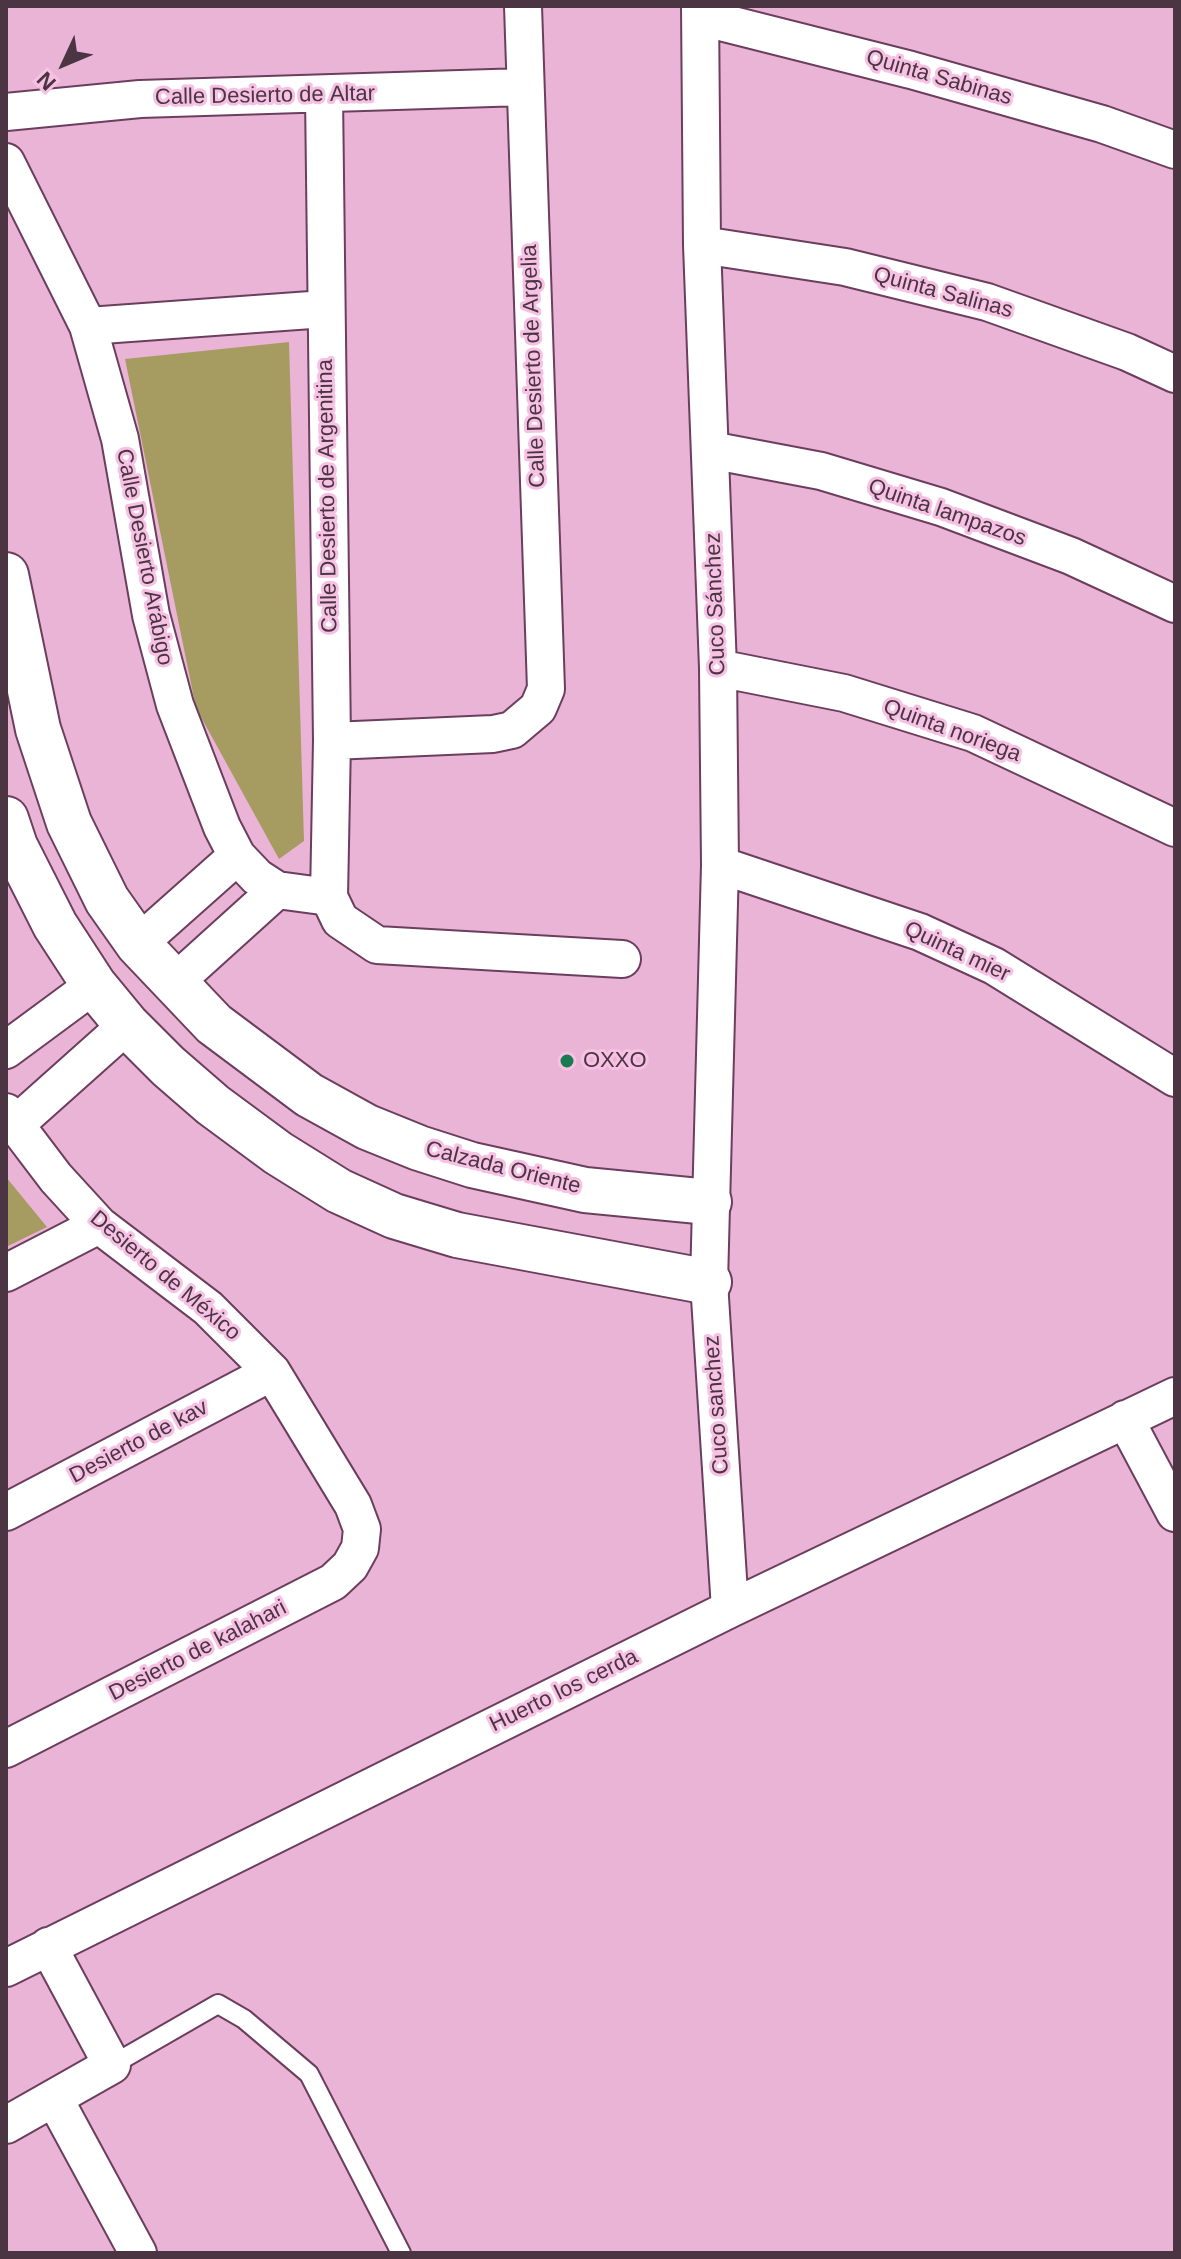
<!DOCTYPE html>
<html>
<head>
<meta charset="utf-8">
<style>
	body { margin:0 }
	#map { position:relative; width:1181px; height:2259px; overflow:hidden; background:#eab4d7; font-family:Helvetica,sans-serif }
	canvas { display:block }
	.frame { position:absolute; inset:0; border:8px solid #4b3543; pointer-events:none }
	.north { position:absolute; left:24px; top:24px; width:80px; height:80px; -webkit-text-stroke:6px #f7c1e4; paint-order:stroke; rotate:226deg; font-size:22px; font-weight:700; line-height:32px; text-align:center; color:#4b3543 }
	.north::after { content:''; display:block; margin:auto; width:28px; height:36px; background:#4b3543; clip-path:polygon(50% 0,100% 100%,50% 72%,0 100%) }
</style>
</head>
<body>
<div id="map">
<canvas width="1181" height="2259"></canvas>
<div class="frame"></div>
<div class="north">N</div>
</div>
<script>
const g = document.querySelector('canvas').getContext('2d');
g.lineJoin = 'round';
function fill(path, color) {
  g.fillStyle = color;
  g.fill(path, 'evenodd');
}
function shape(rows) {
  const path = new Path2D();
  for (const r of rows) {
    path.moveTo(r[0], r[1]);
    for (let i = 2; i < r.length; i += 2) path.lineTo(r[i], r[i + 1]);
  }
  return path;
}
function stroke(path, color, width, dash) {
  g.strokeStyle = color;
  g.lineWidth = width;
  g.lineCap = dash ? 'butt' : 'round';
  g.setLineDash(dash || []);
  g.stroke(path);
}
function label(font, color, halo, rows, align = 'center') {
  g.font = font + ' Helvetica,sans-serif';
  g.lineWidth = 6;
  g.setLineDash([]);
  g.textBaseline = 'middle';
  g.strokeStyle = halo;
  g.fillStyle = color;
  for (const [text, x, y, turn = 0] of rows) {
    g.save();
    g.translate(x, y);
    g.rotate((+turn || 0) * Math.PI / 180);
    g.textAlign = isNaN(turn) ? turn : align;
    if (halo) g.strokeText(text, 0, 0);
    g.fillText(text, 0, 0);
    g.restore();
  }
}
fill(shape([
	[289,342,304,841,279,859,196,708,125,359],
	[6,1177,47,1227,6,1247]
]), '#a69c62');
const service = shape([
	[112,2065,218,2004,244,2019,309,2074,401,2253]
]);
const minor = shape([
	[700,6,702,245,718,668,720,865,709,1282,730,1609],
	[701,17,911,70,1102,124,1175,150],
	[324,95,332,741,329,897,340,920,377,945,622,959],
	[6,112,140,99,524,87],
	[6,162,88,326,120,439,151,615,175,705,222,827,237,856,257,877,277,890,329,897],
	[702,245,845,267,987,302,1127,352,1175,374],
	[88,326,325,309],
	[710,450,821,471,941,507,1071,556,1175,604],
	[718,668,844,693,973,733,1175,828],
	[332,741,493,734,512,730,538,708,546,689,523,6],
	[720,865,920,932,994,966,1175,1078],
	[138,944,237,856],
	[173,984,277,890],
	[6,1050,94,985],
	[6,1112,56,1178,99,1225,208,1308,272,1372,353,1505,362,1529,360,1548,350,1566,333,1582,6,1749],
	[15,1125,127,1025],
	[6,1273,99,1225],
	[1125,1419,1175,1513],
	[6,1512,272,1372],
	[6,1968,730,1609,1175,1396],
	[54,2098,138,2253],
	[6,2125,112,2065,48,1946]
]);
const tertiary = shape([
	[6,575,38,729,69,823,107,900,138,944,214,1024,309,1095,367,1127,419,1148,472,1165,585,1190,709,1202],
	[6,819,15,846,55,925,94,985,127,1025,168,1066,213,1105,278,1153,339,1191,394,1216,457,1235,709,1282]
]);
stroke(service, '#6c3e5d', 22);
stroke(minor, '#6c3e5d', 40);
stroke(tertiary, '#6c3e5d', 48);
stroke(service, '#fff', 18);
stroke(minor, '#fff', 36);
stroke(tertiary, '#fff', 44);
for (const [x, y, r, color] of [
	[567,1061,8,"#1a7b52"]
]) {
  const dot = new Path2D();
  dot.arc(x, y, r, 0, 2 * Math.PI);
  g.fillStyle = color;
  g.fill(dot);
  stroke(dot, '#f7c1e4', 3);
}
label('22px', '#4b3543', '#f7c1e4', [
	["Quinta Sabinas",939,78,16],
	["Calle Desierto de Altar",265,96,-1],
	["Quinta Salinas",943,293,15],
	["Calle Desierto de Argelia",534,366,-92],
	["Calle Desierto de Argenitina",328,496,-91],
	["Quinta lampazos",947,513,19],
	["Calle Desierto Arábigo",144,557,79],
	["Cuco Sánchez",716,604,-92],
	["Quinta noriega",952,731,20],
	["Quinta mier",957,952,25],
	["Calzada Oriente",503,1168,14],
	["Desierto de México",165,1276,40],
	["Cuco sanchez",717,1405,-94],
	["Desierto de kav",139,1442,-28],
	["Desierto de kalahari",198,1651,-27],
	["Huerto los cerda",564,1691,-26]
]);
label('22px', '#4b3543', '#f7c1e4', [
	["OXXO",583,1061]
], 'left');
</script>
</body>
</html>
